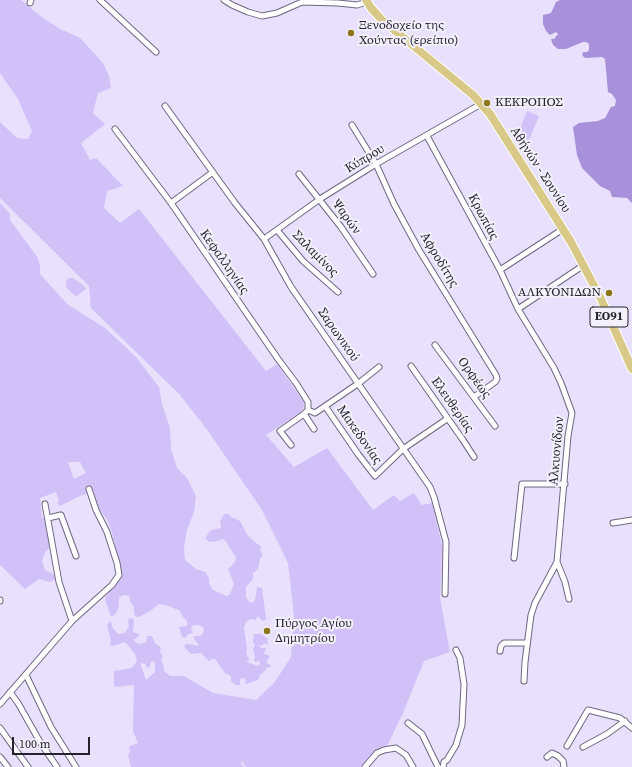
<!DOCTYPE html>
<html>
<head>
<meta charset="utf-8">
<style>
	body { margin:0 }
	#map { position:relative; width:632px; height:767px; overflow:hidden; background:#e8e0fc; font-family:"Source Serif 4",serif }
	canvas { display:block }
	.scale { position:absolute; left:12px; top:737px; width:78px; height:18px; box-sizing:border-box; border:2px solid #26222d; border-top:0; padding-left:5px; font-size:12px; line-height:14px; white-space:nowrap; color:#26222d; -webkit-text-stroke:3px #f3f0fc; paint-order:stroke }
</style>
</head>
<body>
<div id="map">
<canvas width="632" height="767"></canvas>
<div class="scale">100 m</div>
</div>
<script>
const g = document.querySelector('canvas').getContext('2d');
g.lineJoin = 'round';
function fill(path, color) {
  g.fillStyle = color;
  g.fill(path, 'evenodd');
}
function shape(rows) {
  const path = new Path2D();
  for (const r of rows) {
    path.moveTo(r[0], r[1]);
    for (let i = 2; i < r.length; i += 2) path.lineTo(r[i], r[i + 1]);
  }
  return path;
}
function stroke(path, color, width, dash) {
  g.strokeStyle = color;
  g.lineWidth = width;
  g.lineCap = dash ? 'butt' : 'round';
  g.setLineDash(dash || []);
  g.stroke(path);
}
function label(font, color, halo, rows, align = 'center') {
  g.font = font + ' "Source Serif 4",serif';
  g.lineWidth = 4;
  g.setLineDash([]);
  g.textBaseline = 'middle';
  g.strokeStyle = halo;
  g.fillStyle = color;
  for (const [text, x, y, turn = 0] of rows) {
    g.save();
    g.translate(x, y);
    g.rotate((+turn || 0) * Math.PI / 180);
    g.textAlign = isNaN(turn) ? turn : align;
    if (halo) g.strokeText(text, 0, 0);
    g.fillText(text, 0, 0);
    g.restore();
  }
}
fill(shape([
	[0,0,21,0,39,15,60,29,80,38,103,63,109,76,111,88,98,93,93,113,105,124,81,143,90,160,96,158,123,186,107,191,104,208,120,223,139,209,266,371,277,364,304,402,304,406,301,412,266,435,294,467,327,448,373,510,394,495,400,501,414,493,422,505,432,503,442,546,440,598,450,652,424,661,403,713,387,746,377,751,360,767,246,767,242,761,241,765,244,766,244,767,131,767,128,755,130,752,129,748,130,746,138,743,133,731,134,685,114,687,114,671,132,668,137,661,135,654,125,642,113,646,110,645,111,641,107,624,111,621,112,627,118,634,125,633,129,626,128,620,130,618,133,619,134,621,133,632,139,634,138,637,133,640,137,643,141,644,146,642,147,636,152,636,155,643,161,648,160,652,163,656,161,660,164,667,164,671,170,676,184,676,213,693,256,700,274,683,291,657,294,616,288,563,262,510,206,428,180,395,91,308,89,286,0,198,0,122,17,138,28,139,32,131,18,99,0,73],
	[153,661,155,663,155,672,146,680,140,663,145,664,147,667,149,668,151,662],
	[527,111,539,116,529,140,517,136],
	[0,203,10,214,10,220,38,258,40,266,40,274,67,304,105,328,136,357,159,387,162,404,170,428,171,449,177,468,187,478,196,496,194,512,187,530,184,547,185,560,196,569,205,572,209,578,209,584,213,590,227,596,230,594,234,584,228,569,235,562,236,558,225,540,223,539,214,542,208,541,206,539,206,537,209,532,211,530,221,528,220,521,222,518,224,514,229,514,231,517,240,521,248,536,261,547,260,550,263,555,260,559,258,569,253,573,253,579,246,587,246,597,250,603,253,602,255,600,257,587,262,588,266,619,264,621,261,620,258,616,255,620,251,619,246,622,244,628,247,649,246,654,250,660,246,661,247,662,258,666,260,664,260,661,255,662,254,660,255,656,253,650,255,645,253,642,254,634,261,634,268,639,267,641,269,645,264,643,262,646,259,645,259,646,261,648,266,648,264,654,270,656,266,663,271,665,270,667,266,668,266,670,260,675,258,680,246,684,245,679,241,678,240,680,240,685,236,685,231,681,231,676,225,673,215,659,213,659,209,661,201,653,191,654,185,648,184,646,186,644,189,644,198,646,198,644,193,637,194,636,198,636,202,635,204,628,199,625,195,625,192,626,191,629,193,633,188,634,186,638,182,637,179,627,187,626,187,621,183,617,180,611,169,606,159,604,150,611,139,617,135,616,134,613,134,607,131,603,129,596,124,595,119,597,119,606,116,613,113,616,111,616,105,600,106,597,119,580,121,572,120,564,111,529,107,520,97,505,93,492,80,496,60,506,57,503,59,500,56,492,40,498,42,518,46,518,50,547,45,552,42,561,45,570,54,575,55,579,50,582,39,579,25,589,0,565],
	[68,462,80,462,86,473,74,479],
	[69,278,73,278,83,285,86,289,77,296,74,295,66,287,66,281]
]), '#d2c0f9');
fill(shape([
	[560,0,632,0,632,203,627,198,612,197,610,191,600,186,582,168,577,155,573,127,579,123,598,121,605,118,611,107,615,106,616,100,612,94,608,92,605,59,602,57,585,58,582,55,583,52,587,52,589,50,589,44,586,42,583,42,566,49,558,49,553,45,551,39,554,39,558,34,556,32,550,35,546,31,543,24,543,15,551,13,556,2]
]), '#a890da');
const minor = shape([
	[100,0,156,52],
	[224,0,232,5,248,12,262,16,277,13,302,2,338,3,357,5,367,2],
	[30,3,31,0],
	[165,106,235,203,264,239,291,287,430,487,434,497,446,542,445,594],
	[352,125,376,164,394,204,419,250,496,375,497,379,495,382,474,397],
	[115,129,171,203,278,359,296,383,308,402,308,410],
	[427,136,500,270,518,309,554,368,561,383,572,413,568,436,557,562,535,603,531,615,525,662,524,681],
	[299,174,341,227,373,274],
	[171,203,213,172],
	[277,230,303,261,338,292],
	[264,239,320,199,376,164,481,104],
	[500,270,563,229],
	[518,309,584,265],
	[435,345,495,426],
	[411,366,463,440,474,457],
	[325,406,358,454,375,476,403,449,447,419],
	[308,410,315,413,359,383,379,367],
	[304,414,314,429],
	[291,445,280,431,304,414,308,410],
	[45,504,59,582,72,621],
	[48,518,61,515,76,556],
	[613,523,632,520],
	[514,558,522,484,565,484],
	[557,562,565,582,569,599],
	[0,601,0,600],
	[500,651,501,646,504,643,527,643],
	[26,675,51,727,76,767],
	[10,692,18,703,40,742,57,767],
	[0,704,72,621,112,585,119,575,117,563,107,532,96,510,89,489],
	[408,723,422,734,438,767],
	[0,728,28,767],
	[567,746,588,710,620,718,632,728],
	[583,747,607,734,625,721],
	[0,757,8,767],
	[547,757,552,753,558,756,563,761,564,767],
	[365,767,377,753,384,750,396,748,406,755,413,767],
	[443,767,444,762,447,760,456,745,462,725,464,684,460,658,456,650]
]);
const primary = shape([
	[366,0,371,8,382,20,473,95,490,114,571,242,601,299,632,369]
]);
stroke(minor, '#6f6780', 7);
stroke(primary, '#fff', 10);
stroke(minor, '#fff', 5);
stroke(primary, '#d9c988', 8);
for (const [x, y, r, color] of [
	[351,33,4,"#8c771c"],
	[487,103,4,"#8c771c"],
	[609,293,4,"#8c771c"],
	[267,631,4,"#8c771c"]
]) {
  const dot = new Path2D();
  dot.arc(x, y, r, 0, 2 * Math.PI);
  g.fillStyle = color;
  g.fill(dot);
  stroke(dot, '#f3f0fc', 1.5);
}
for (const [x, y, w] of [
	[609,317,38]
]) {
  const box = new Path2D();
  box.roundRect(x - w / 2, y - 10, w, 20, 3);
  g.fillStyle = '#f3f0fc';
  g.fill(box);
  stroke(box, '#26222d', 1);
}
label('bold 12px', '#26222d', null, [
	["ΕΟ91",609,317]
]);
label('13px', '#26222d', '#f3f0fc', [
	["Ξενοδοχείο της",359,26],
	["Χούντας (ερείπιο)",359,41],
	["ΚΕΚΡΟΠΟΣ",495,103],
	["ΑΛΚΥΟΝΙΔΩΝ",601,293,"right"],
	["Πύργος Αγίου",275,624],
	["Δημητρίου",275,639]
], 'left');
label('13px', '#26222d', '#f3f0fc', [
	["Κύπρου",365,159,-31],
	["Αθήνών - Σουνίου",540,170,57],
	["Ψαρών",346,217,54],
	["Κρωπίας",483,217,62],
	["Σαλαμίνος",315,254,45],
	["Αφροδίτης",439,260,59],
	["Κεφαλληνίας",224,262,55],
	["Σαρωνικού",338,335,55],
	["Ορφέως",474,378,54],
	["Ελευθερίας",452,405,55],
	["Μακεδονίας",359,435,55],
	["Αλκυονίδων",557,451,-85]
]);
</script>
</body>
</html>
